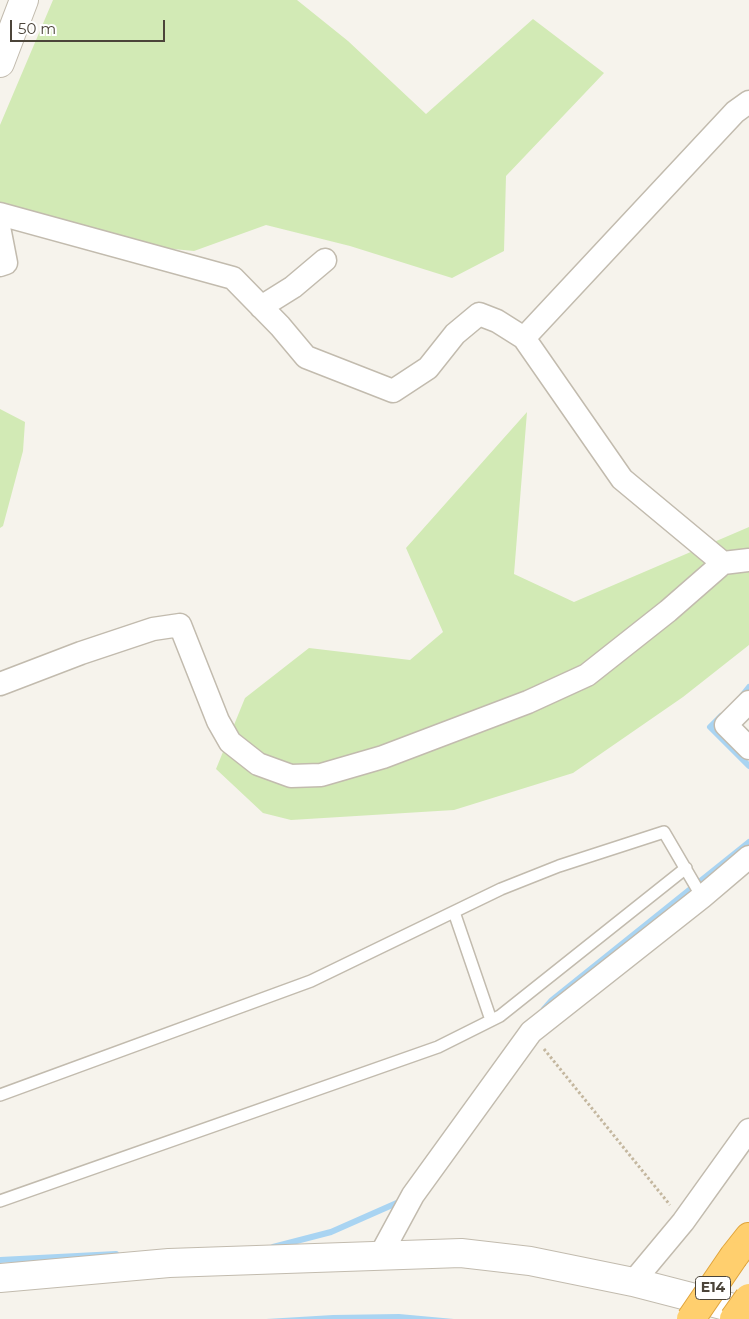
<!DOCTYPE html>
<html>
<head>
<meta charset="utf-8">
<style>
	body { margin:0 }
	#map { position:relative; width:749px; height:1319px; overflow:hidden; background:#f6f3ec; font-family:Montserrat,sans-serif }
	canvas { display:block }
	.scale { position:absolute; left:10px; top:20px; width:155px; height:22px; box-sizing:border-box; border:2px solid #4b4439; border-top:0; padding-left:6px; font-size:15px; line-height:18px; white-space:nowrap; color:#4b4439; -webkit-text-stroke:4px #fff; paint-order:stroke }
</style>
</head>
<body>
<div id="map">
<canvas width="749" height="1319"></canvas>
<div class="scale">50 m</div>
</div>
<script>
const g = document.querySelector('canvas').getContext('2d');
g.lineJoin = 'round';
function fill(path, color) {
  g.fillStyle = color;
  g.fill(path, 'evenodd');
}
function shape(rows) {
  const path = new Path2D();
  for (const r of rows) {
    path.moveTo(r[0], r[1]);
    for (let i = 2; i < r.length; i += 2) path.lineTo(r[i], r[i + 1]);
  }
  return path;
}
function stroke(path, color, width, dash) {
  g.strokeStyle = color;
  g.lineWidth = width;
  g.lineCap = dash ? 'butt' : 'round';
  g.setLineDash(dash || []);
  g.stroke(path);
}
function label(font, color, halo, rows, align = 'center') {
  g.font = font + ' Montserrat,sans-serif';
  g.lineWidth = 4.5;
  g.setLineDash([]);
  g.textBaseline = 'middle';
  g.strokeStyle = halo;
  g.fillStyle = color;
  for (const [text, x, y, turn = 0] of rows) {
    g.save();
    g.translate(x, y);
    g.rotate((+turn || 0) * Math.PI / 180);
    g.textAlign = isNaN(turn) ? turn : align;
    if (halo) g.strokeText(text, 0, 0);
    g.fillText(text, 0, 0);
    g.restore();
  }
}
fill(shape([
	[53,0,297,0,348,41,426,114,533,19,604,73,506,176,504,251,452,278,350,246,266,225,194,251,101,242,0,217,0,125],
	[0,409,25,422,23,451,3,526,0,528],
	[527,412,514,574,574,602,749,527,749,645,683,697,573,773,454,810,291,820,263,813,216,769,245,698,309,648,410,660,443,632,406,548]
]), '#d2eab5');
fill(shape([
	[399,1314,454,1319,266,1319,333,1315]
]), '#a9d4f2');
stroke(shape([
	[741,697,749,687],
	[721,716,710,727,749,766],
	[544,1009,552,1000,749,842],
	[273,1247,331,1232,399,1202,401,1199],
	[0,1260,116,1254]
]), '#a9d4f2', 6);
const service = shape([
	[454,912,491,1020],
	[0,1095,311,981,501,889,559,866,664,832,702,897],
	[0,1201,438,1047,500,1016,686,868]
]);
const minor = shape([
	[0,214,233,278,280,326,306,357,393,391,428,368,455,334,479,314,497,321,524,338,622,479,723,563],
	[0,232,6,263,0,265],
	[261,307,293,287,325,260],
	[524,338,735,112,749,102],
	[0,684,81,653,153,629,180,625,218,721,230,742,258,764,291,776,321,775,383,757,528,702,587,675,668,611,723,563,749,560],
	[749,702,726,725,749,748],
	[381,1254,413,1195,531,1032,702,897,749,857],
	[633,1282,683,1222,749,1130]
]);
const tertiary = shape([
	[0,63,24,0],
	[0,1278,169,1263,461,1253,530,1261,633,1282,749,1312]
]);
const motorway = shape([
	[734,1256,749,1237]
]);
stroke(service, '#c2bbae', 14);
stroke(minor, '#c2bbae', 25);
stroke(tertiary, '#c2bbae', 30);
stroke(motorway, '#e0a43c', 30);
stroke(shape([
	[544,1049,670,1205]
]), '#c4b79f', 3, [2.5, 2.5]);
stroke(service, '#fff', 11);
stroke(minor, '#fff', 22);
stroke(tertiary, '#fff', 28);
stroke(motorway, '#ffcf6e', 28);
const motorwayBridge = shape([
	[691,1319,734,1256],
	[734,1319,749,1298]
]);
stroke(motorwayBridge, '#e0a43c', 30, []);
stroke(motorwayBridge, '#ffcf6e', 28);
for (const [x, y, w] of [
	[713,1288,35]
]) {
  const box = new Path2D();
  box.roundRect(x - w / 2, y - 11.5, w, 23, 4);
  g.fillStyle = '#fff';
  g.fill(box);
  stroke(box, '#4b4439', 1);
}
label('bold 14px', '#4b4439', null, [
	["E14",713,1288]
]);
</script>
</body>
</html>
